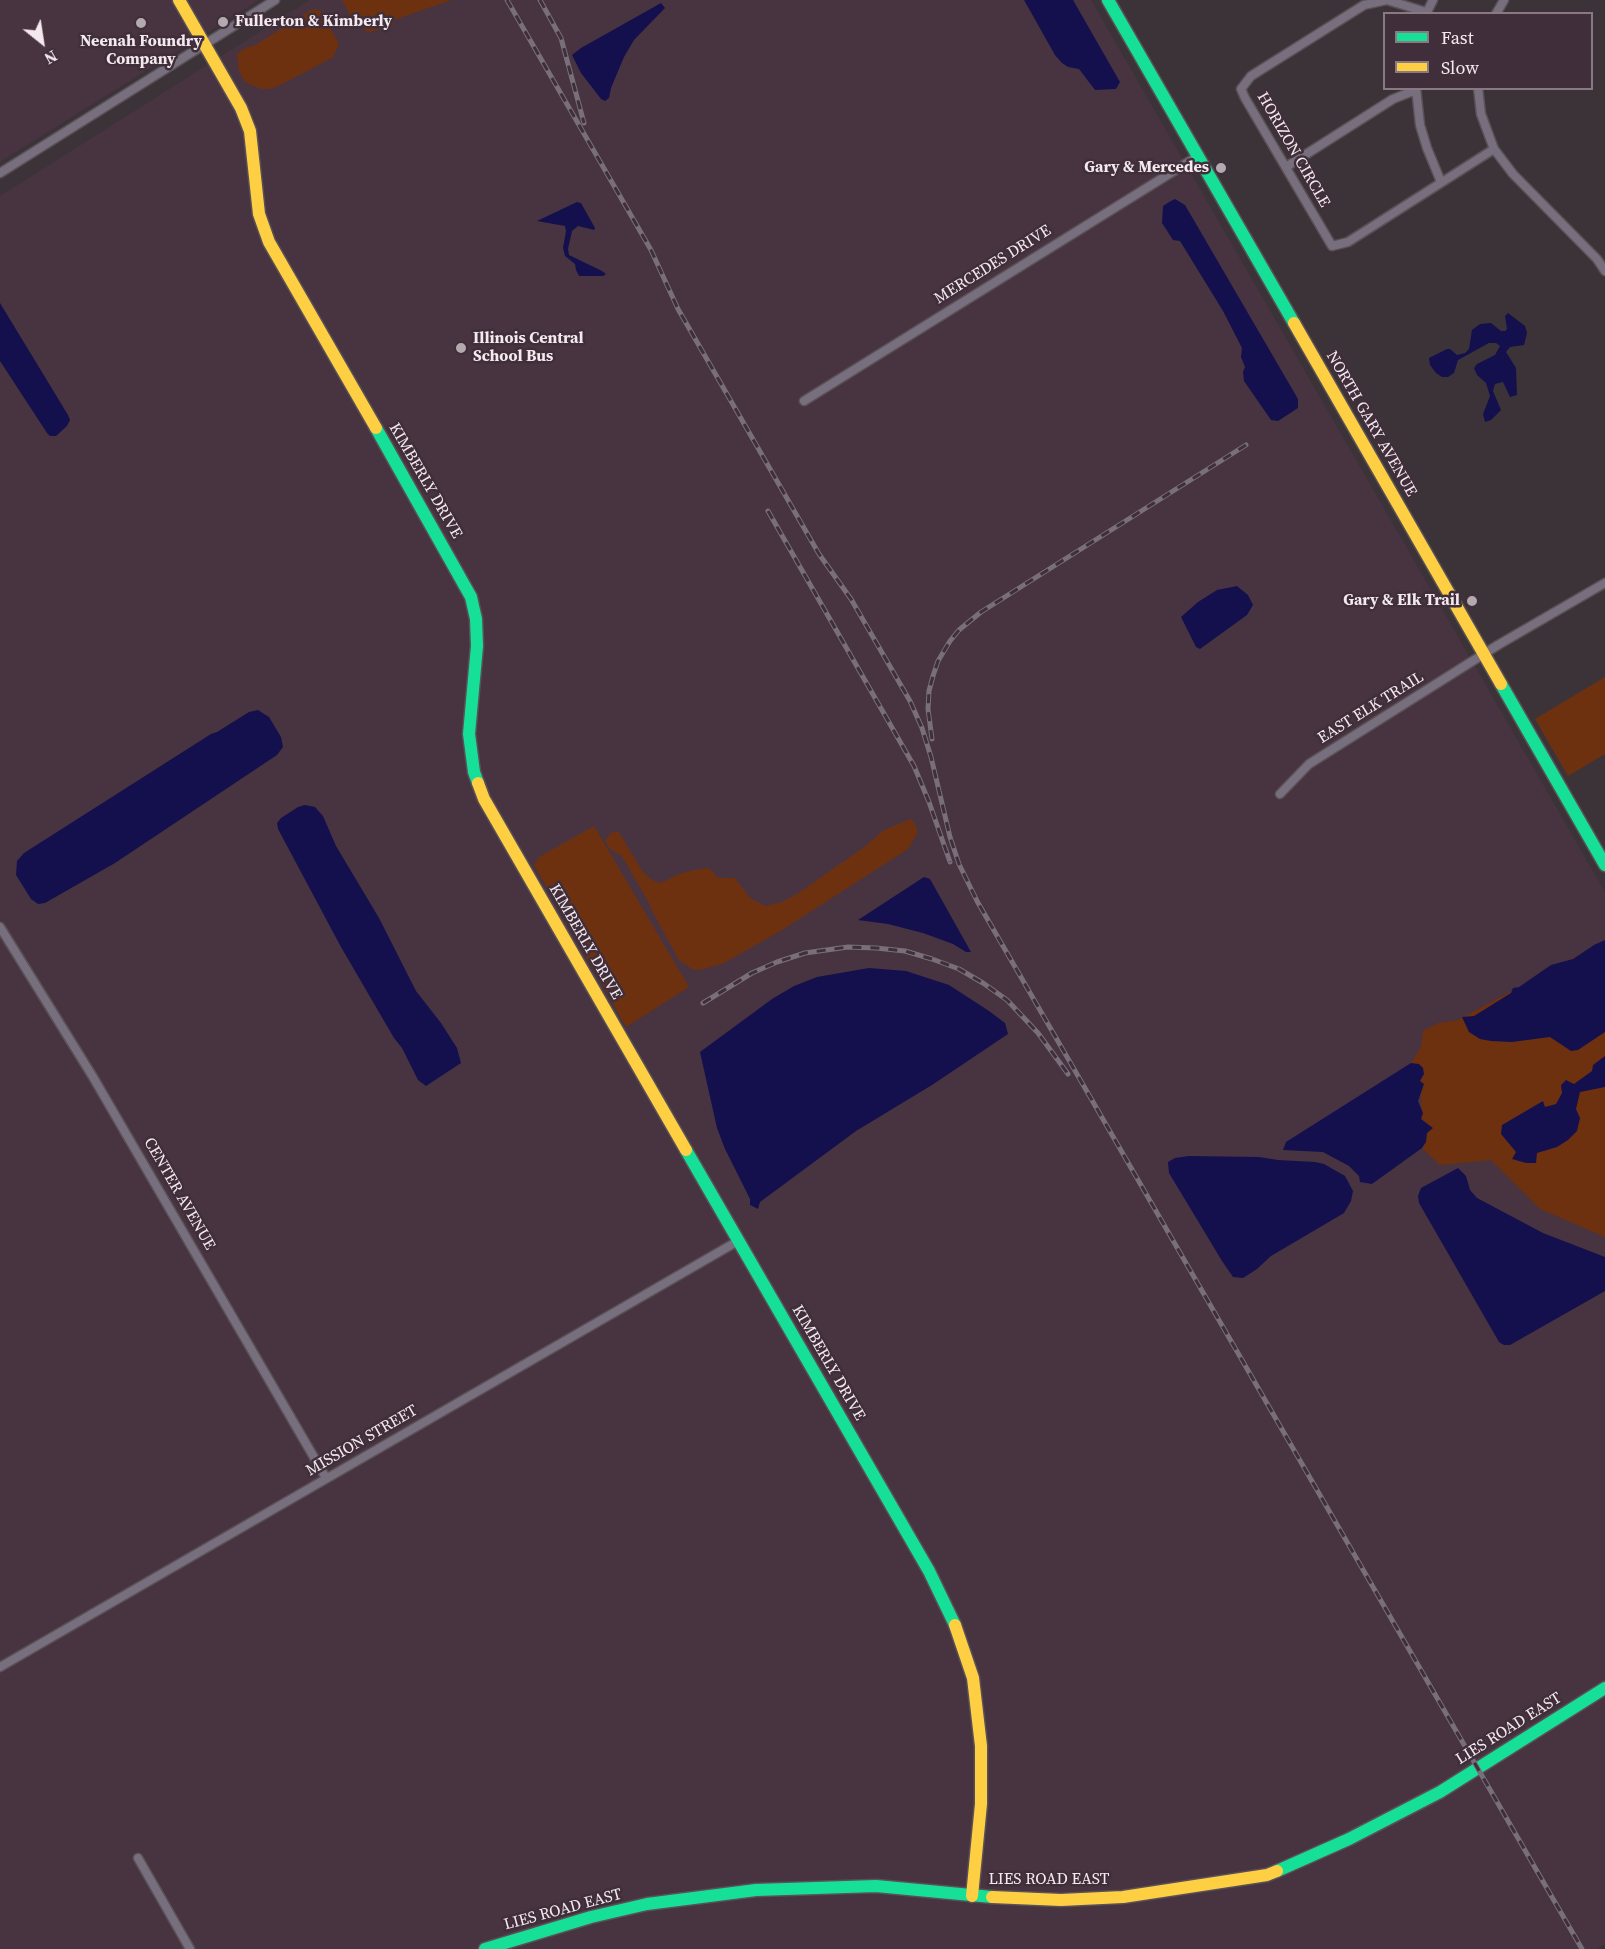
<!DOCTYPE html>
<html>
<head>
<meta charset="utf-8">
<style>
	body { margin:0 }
	#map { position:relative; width:1605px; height:1949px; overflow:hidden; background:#3c3339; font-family:"Source Serif 4",serif }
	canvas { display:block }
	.legend { position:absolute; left:1383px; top:12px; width:210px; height:78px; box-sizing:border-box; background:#402f3a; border:2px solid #887982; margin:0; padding:8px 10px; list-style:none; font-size:18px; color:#f4e9ef }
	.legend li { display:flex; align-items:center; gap:12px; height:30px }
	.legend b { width:30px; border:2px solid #887982 }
	.north { position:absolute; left:12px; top:12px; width:60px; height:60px; -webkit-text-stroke:4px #402f3a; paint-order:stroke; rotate:150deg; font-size:16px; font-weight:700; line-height:24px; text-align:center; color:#f4e9ef }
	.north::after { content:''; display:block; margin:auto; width:21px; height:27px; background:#f4e9ef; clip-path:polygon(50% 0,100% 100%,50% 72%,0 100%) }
</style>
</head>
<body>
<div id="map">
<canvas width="1605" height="1949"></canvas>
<ul class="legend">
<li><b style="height:8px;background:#16e098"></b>Fast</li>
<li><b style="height:8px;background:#ffcf43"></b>Slow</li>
</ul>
<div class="north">N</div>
</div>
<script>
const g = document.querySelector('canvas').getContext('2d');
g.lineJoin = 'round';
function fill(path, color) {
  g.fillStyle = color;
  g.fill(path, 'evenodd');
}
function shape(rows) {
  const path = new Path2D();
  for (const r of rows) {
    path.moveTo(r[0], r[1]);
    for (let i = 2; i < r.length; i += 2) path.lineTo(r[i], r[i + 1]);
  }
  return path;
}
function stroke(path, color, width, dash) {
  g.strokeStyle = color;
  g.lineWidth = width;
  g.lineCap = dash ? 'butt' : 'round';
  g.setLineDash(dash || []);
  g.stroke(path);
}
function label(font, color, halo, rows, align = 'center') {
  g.font = font + ' "Source Serif 4",serif';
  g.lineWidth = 5;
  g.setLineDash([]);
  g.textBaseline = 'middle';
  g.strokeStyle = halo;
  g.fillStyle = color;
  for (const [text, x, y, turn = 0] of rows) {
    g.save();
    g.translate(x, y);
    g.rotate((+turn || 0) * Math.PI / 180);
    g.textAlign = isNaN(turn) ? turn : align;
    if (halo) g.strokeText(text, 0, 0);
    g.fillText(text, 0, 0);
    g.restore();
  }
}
fill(shape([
	[0,0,259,0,0,162],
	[310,0,1091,0,1605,892,1605,1944,1597,1949,0,1949,0,196]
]), '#483341');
fill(shape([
	[342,0,452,0,402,17,394,20,393,25,370,32,365,31,363,25,354,23],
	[316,9,321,12,337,40,339,45,332,58,276,87,269,89,261,89,245,82,239,71,237,54,247,47,254,46,311,10],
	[1605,677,1605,754,1568,776,1535,719],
	[911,819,917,827,917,834,908,849,782,930,724,963,700,970,692,969,679,960,652,911,649,903,626,863,621,855,610,849,605,841,611,833,618,831,643,872,652,880,661,883,679,874,694,870,709,868,718,878,735,878,750,898,765,906,782,902,797,894,863,848,884,830],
	[594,826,689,987,626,1027,534,865,539,857],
	[1605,941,1605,1237,1540,1209,1491,1160,1440,1165,1422,1148,1421,1091,1411,1063,1421,1047,1423,1031,1438,1023,1458,1020]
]), '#6e310f');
fill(shape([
	[1024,0,1073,0,1120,82,1116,89,1095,90,1079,69,1068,67,1062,63,1055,55],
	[661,3,665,8,634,40,624,57,611,88,609,98,605,101,601,99,581,73,572,55,581,48],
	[1175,199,1185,205,1298,399,1298,408,1278,421,1271,420,1244,381,1243,372,1245,367,1241,357,1242,348,1223,311,1180,241,1173,240,1162,223,1163,206,1169,202],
	[577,202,581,203,595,228,594,230,578,226,572,231,568,249,569,255,602,271,606,274,603,276,579,276,576,270,575,264,565,256,563,248,566,231,565,226,537,221],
	[0,303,68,415,70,420,67,426,56,436,50,436,47,433,0,361],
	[1508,313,1525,326,1527,333,1524,345,1510,347,1506,352,1516,368,1517,395,1510,397,1503,382,1495,384,1493,391,1501,410,1491,420,1485,422,1483,414,1490,396,1486,383,1477,375,1474,368,1477,364,1495,355,1500,346,1496,343,1489,343,1458,360,1454,373,1448,377,1442,377,1436,373,1430,365,1429,358,1447,349,1450,349,1457,355,1465,353,1469,349,1472,330,1480,324,1491,323,1501,331,1505,331,1507,329,1505,316],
	[1237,586,1248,595,1253,605,1247,615,1200,649,1196,647,1181,617,1198,602,1217,590],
	[258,710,269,717,281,737,283,747,277,755,115,863,45,903,38,904,31,899,16,875,17,861,24,853,211,734,217,732,249,712],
	[305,805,315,807,323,816,336,846,379,918,416,991,441,1023,457,1048,461,1063,426,1086,418,1080,402,1048,394,1038,341,947,278,829,277,823,281,818,298,807],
	[924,877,930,879,971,952,966,952,953,944,923,933,888,924,858,920],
	[1605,940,1605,1032,1578,1050,1571,1051,1550,1037,1512,1042,1491,1041,1480,1039,1469,1032,1462,1017,1474,1016,1511,993,1513,988,1519,987,1551,965,1573,959,1594,945],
	[869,968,906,971,949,985,989,1011,1005,1023,1008,1034,932,1085,856,1131,760,1202,758,1209,750,1205,750,1199,725,1149,717,1128,700,1052,772,999,794,986,817,977],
	[1605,1056,1605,1087,1580,1092,1576,1109,1580,1118,1577,1131,1568,1140,1557,1147,1537,1153,1536,1163,1526,1163,1512,1159,1516,1152,1501,1134,1502,1125,1543,1101,1545,1107,1556,1104,1562,1093,1561,1085,1566,1080,1574,1084,1592,1071,1593,1065],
	[1411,1063,1419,1064,1423,1068,1424,1074,1420,1081,1424,1084,1418,1101,1423,1113,1421,1119,1433,1128,1427,1133,1426,1142,1422,1148,1372,1184,1360,1182,1359,1176,1349,1166,1323,1152,1283,1150,1286,1142],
	[1189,1156,1259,1157,1278,1160,1315,1162,1324,1164,1345,1176,1353,1191,1351,1201,1344,1213,1271,1256,1257,1269,1243,1278,1233,1277,1222,1261,1169,1173,1168,1162,1175,1158],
	[1458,1168,1466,1176,1470,1190,1477,1198,1543,1233,1605,1257,1605,1291,1510,1345,1504,1345,1499,1342,1419,1203,1418,1196,1421,1188]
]), '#14104d');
const street = shape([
	[1426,12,1387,0,1364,5,1251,76,1241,89,1245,98,1332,246,1348,242,1494,149],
	[1426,14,1433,0],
	[1496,14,1504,0],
	[1416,88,1420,125,1427,148,1441,182],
	[1478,88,1481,114,1494,149,1513,174,1597,259,1605,271],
	[1286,167,1393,99,1416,90],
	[0,173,275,0],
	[804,401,1198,156],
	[1280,794,1309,764,1498,645,1605,583],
	[0,927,93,1077,326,1478],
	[0,1667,738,1241],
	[138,1858,190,1949]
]);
const fast = shape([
	[1108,0,1294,323],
	[376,428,471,597,476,619,477,646,469,734,474,772,478,783],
	[1501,684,1605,865],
	[686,1150,929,1571,955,1625],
	[1277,1871,1349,1839,1440,1792,1605,1688],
	[485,1949,591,1917,647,1904,756,1890,876,1886,992,1897]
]);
const slow = shape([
	[179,0,241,108,250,131,259,214,269,242,376,428],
	[1294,323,1501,684],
	[478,783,484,799,686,1150],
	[955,1625,973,1678,981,1746,981,1804,972,1896],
	[992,1897,1061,1900,1123,1897,1267,1875,1277,1871]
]);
stroke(street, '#595155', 11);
stroke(fast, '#595155', 15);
stroke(slow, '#595155', 15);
stroke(street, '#786f7e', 8);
stroke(fast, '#16e098', 12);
stroke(slow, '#ffcf43', 12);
const rail = shape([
	[507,0,651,250,678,309,819,554,851,599,910,701,922,728,931,757,950,837,959,864,977,901,1582,1949],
	[540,0,561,38,584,123],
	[768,511,914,766,929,802,950,862],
	[932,739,928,709,929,691,933,676,938,661,950,641,959,630,981,612,1246,445],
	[703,1003,752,973,777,962,805,953,848,947,876,948,905,951,932,959,959,969,983,983,1007,1000,1038,1033,1068,1074]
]);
stroke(rail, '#786f7a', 5);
stroke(rail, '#402f3a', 3, [9]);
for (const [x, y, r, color] of [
	[223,22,6,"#b4a9af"],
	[141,23,6,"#b4a9af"],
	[1221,168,6,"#b4a9af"],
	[461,348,6,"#b4a9af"],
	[1472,601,6,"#b4a9af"]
]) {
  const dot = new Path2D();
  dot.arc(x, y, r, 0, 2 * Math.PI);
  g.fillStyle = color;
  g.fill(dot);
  stroke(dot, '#402f3a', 2);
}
label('bold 16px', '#f4e9ef', '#402f3a', [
	["Fullerton & Kimberly",235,22],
	["Neenah Foundry",141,42,"center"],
	["Company",141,60,"center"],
	["Gary & Mercedes",1209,168,"right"],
	["Illinois Central",473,339],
	["School Bus",473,357],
	["Gary & Elk Trail",1460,601,"right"]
], 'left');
label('16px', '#f4e9ef', '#402f3a', [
	["HORIZON CIRCLE",1293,150,60],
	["MERCEDES DRIVE",993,265,-32],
	["NORTH GARY AVENUE",1371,424,60],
	["KIMBERLY DRIVE",425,481,60],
	["EAST ELK TRAIL",1371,708,-32],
	["KIMBERLY DRIVE",585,942,60],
	["CENTER AVENUE",179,1194,60],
	["KIMBERLY DRIVE",828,1363,60],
	["MISSION STREET",362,1441,-30],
	["LIES ROAD EAST",1509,1729,-32],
	["LIES ROAD EAST",1049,1880],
	["LIES ROAD EAST",563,1910,-15]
]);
</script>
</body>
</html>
